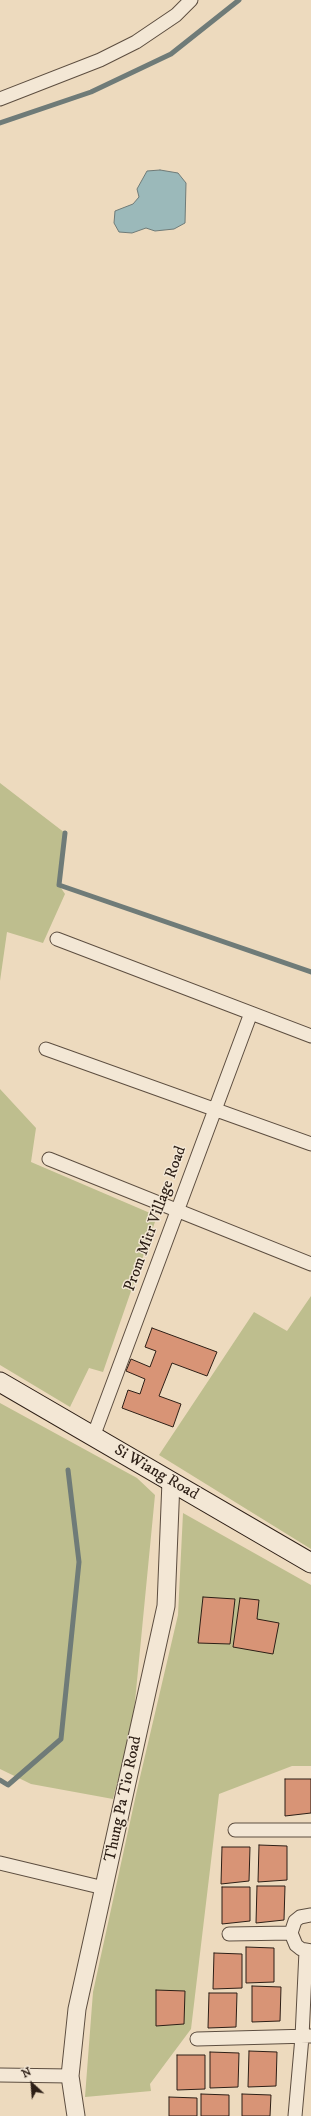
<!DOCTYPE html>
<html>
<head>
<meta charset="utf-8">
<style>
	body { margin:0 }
	#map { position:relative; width:311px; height:2116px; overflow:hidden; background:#eddabe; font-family:"IM FELL DW Pica",serif }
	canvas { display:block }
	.north { position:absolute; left:12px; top:2064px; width:40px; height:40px; -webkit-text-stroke:3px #f3e7d5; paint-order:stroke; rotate:334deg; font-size:11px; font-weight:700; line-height:16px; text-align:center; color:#2d1f16 }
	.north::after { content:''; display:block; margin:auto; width:14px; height:18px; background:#2d1f16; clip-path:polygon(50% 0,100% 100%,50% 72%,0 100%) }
</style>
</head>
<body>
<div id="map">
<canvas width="311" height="2116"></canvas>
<div class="north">N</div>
</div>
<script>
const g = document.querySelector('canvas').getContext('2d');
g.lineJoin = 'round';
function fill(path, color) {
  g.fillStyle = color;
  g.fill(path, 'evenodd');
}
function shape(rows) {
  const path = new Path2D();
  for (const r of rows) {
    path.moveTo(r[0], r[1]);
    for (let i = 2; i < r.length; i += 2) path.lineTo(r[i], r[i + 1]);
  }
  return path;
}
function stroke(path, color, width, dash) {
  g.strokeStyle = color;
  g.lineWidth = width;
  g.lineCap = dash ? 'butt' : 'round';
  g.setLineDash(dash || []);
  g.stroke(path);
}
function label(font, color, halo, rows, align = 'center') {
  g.font = font + ' "IM FELL DW Pica",serif';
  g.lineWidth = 3;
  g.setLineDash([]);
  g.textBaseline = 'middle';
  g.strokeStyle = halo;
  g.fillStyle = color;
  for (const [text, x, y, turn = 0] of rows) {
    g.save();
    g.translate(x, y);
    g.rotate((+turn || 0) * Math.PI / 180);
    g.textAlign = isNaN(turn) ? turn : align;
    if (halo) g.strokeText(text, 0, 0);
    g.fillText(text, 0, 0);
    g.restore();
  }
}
fill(shape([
	[0,783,65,833,59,885,65,894,43,943,7,932,0,981],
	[0,1089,36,1128,31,1162,157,1216,103,1372,89,1368,70,1407,0,1365],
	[311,1296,311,1549,159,1455,254,1312,287,1331],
	[0,1403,137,1478,155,1495,133,1722,113,1799,31,1784,0,1769],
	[183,1513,311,1585,311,1766,292,1766,219,1794,191,2029,150,2084,151,2091,85,2097,93,1992,137,1790,178,1615]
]), '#bebe8e');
const water = shape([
	[160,170,178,173,186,183,185,223,174,229,155,231,146,228,132,233,119,232,114,223,115,211,133,204,139,197,137,189,147,171,160,170]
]);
fill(water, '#9bb9ba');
stroke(water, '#6f7b78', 1);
stroke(shape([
	[0,123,91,92,171,54,239,0],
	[65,833,59,885,311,972],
	[0,1780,8,1785,61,1739,79,1562,68,1470]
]), '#6f7b78', 5);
const building = shape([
	[152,1328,217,1352,207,1376,172,1363,159,1396,181,1404,173,1427,122,1408,128,1390,140,1394,145,1379,126,1371,131,1359,150,1367,156,1351,145,1347,152,1328],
	[203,1597,235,1599,230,1644,198,1643,203,1597],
	[240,1598,259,1600,257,1619,279,1623,273,1654,233,1647,240,1598],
	[285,1779,311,1779,311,1813,285,1816,285,1779],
	[259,1845,287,1846,287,1880,258,1882,259,1845],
	[222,1847,250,1847,249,1881,221,1884,222,1847],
	[257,1886,285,1886,284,1920,256,1923,257,1886],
	[222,1887,250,1887,250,1921,222,1924,222,1887],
	[246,1947,274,1948,274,1982,246,1983,246,1947],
	[214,1953,242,1954,242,1988,213,1989,214,1953],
	[252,1986,281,1987,280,2021,252,2022,252,1986],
	[156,1990,185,1991,184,2024,156,2026,156,1990],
	[209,1993,237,1993,236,2027,208,2028,209,1993],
	[249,2051,277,2052,276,2086,248,2087,249,2051],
	[210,2052,239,2053,238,2087,210,2088,210,2052],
	[177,2055,205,2055,205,2089,177,2090,177,2055],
	[201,2094,229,2095,229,2116,201,2116,201,2094],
	[242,2094,271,2095,270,2116,242,2116,242,2094],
	[169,2097,197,2098,197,2116,169,2116,169,2097]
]);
fill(building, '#d89476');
stroke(building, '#2d1f16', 1);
const minor = shape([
	[0,99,100,60,136,42,176,15,191,0],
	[57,939,311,1036],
	[46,1049,311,1144],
	[49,1159,311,1264],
	[93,1437,251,1013],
	[235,1830,311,1830],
	[0,1863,104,1888],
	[311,1915,300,1917,295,1921,291,1933,296,1945,301,1949,311,1951],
	[229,1934,291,1933],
	[197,2039,310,2036],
	[0,2075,70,2076],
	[295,2116,302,2037,306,1951]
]);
const tertiary = shape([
	[76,2116,70,2076,77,2009,166,1606,171,1481]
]);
const secondary = shape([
	[0,1382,311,1563]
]);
stroke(minor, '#5d4e40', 15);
stroke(tertiary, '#5d4e40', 19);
stroke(secondary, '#2d1f16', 21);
stroke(minor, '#f3e7d5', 13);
stroke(tertiary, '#f3e7d5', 17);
stroke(secondary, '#f3e7d5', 19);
label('16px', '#2d1f16', '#f3e7d5', [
	["Prom Mitr Village Road",156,1219,-70],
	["Si Wiang Road",156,1473,30],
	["Thung Pa Tio Road",124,1799,-78]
]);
</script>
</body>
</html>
